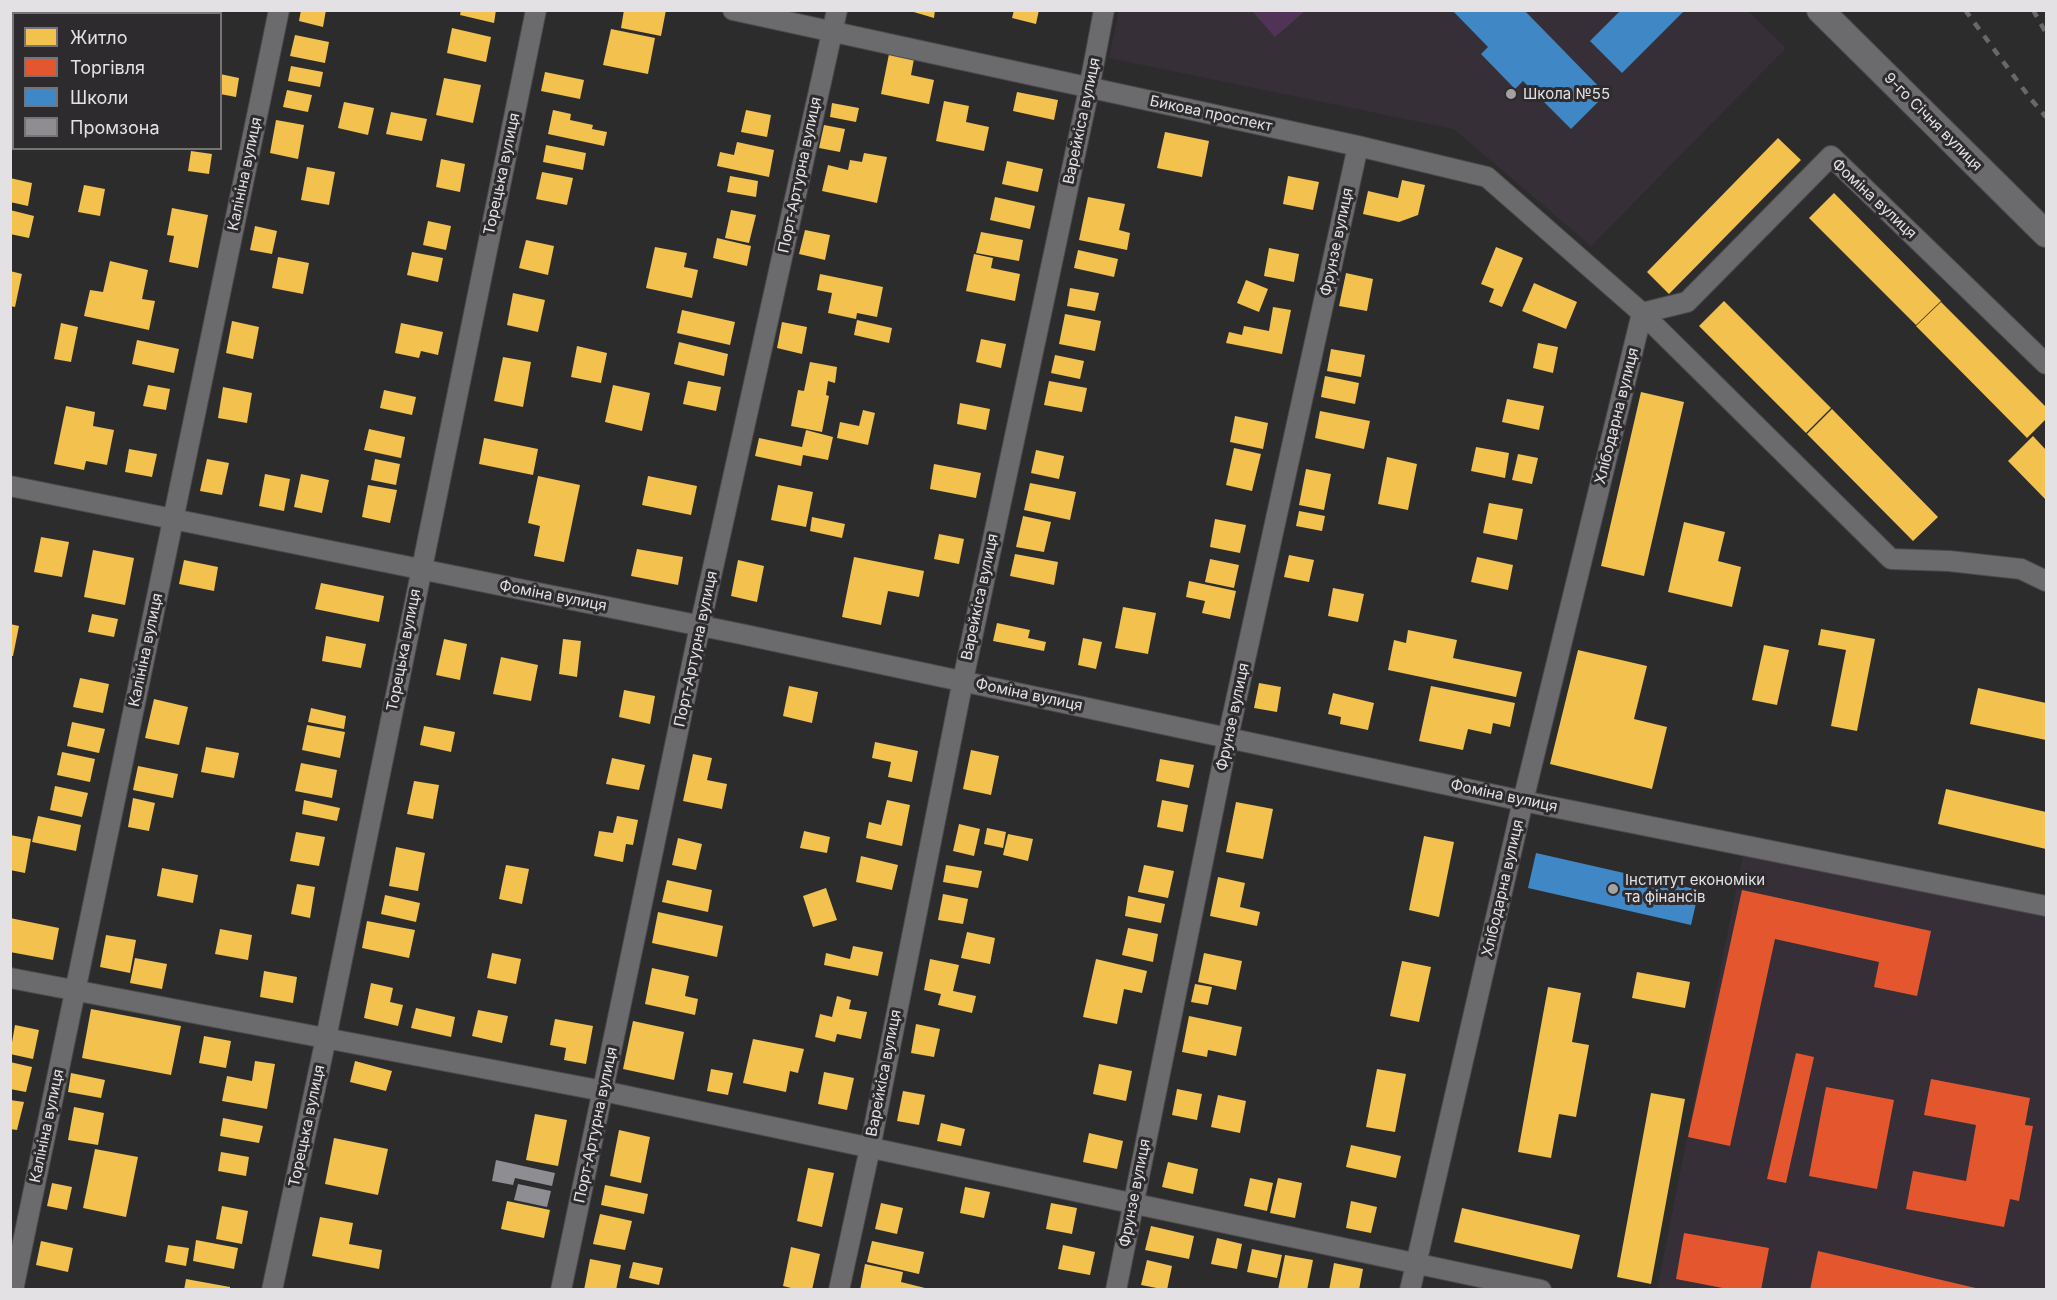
<!DOCTYPE html>
<html>
<head>
<meta charset="utf-8">
<style>
	body { margin:0 }
	#map { position:relative; width:2057px; height:1300px; overflow:hidden; background:#2d2c2d; font-family:Inter,sans-serif }
	canvas { display:block }
	.frame { position:absolute; inset:0; border:12px solid #e3e1e3; pointer-events:none }
	.legend { position:absolute; left:12px; top:12px; width:210px; height:138px; box-sizing:border-box; background:#2e2b2e; border:2px solid #767476; margin:0; padding:8px 10px; list-style:none; font-size:18px; color:#e3e1e3 }
	.legend li { display:flex; align-items:center; gap:12px; height:30px }
	.legend b { width:30px; border:2px solid #767476 }
</style>
</head>
<body>
<div id="map">
<canvas width="2057" height="1300"></canvas>
<div class="frame"></div>
<ul class="legend">
<li><b style="height:16px;background:#f2c14e"></b>Житло</li>
<li><b style="height:16px;background:#e4572e"></b>Торгівля</li>
<li><b style="height:16px;background:#3f88c5"></b>Школи</li>
<li><b style="height:16px;background:#8d8d92"></b>Промзона</li>
</ul>
</div>
<script>
const g = document.querySelector('canvas').getContext('2d');
g.lineJoin = 'round';
function fill(path, color) {
  g.fillStyle = color;
  g.fill(path, 'evenodd');
}
function shape(rows) {
  const path = new Path2D();
  for (const r of rows) {
    path.moveTo(r[0], r[1]);
    for (let i = 2; i < r.length; i += 2) path.lineTo(r[i], r[i + 1]);
  }
  return path;
}
function stroke(path, color, width, dash) {
  g.strokeStyle = color;
  g.lineWidth = width;
  g.lineCap = dash ? 'butt' : 'round';
  g.setLineDash(dash || []);
  g.stroke(path);
}
function label(font, color, halo, rows, align = 'center') {
  g.font = font + ' Inter,sans-serif';
  g.lineWidth = 6;
  g.setLineDash([]);
  g.textBaseline = 'middle';
  g.strokeStyle = halo;
  g.fillStyle = color;
  for (const [text, x, y, turn = 0] of rows) {
    g.save();
    g.translate(x, y);
    g.rotate((+turn || 0) * Math.PI / 180);
    g.textAlign = isNaN(turn) ? turn : align;
    if (halo) g.strokeText(text, 0, 0);
    g.fillText(text, 0, 0);
    g.restore();
  }
}
fill(shape([
	[1119,10,1748,11,1786,48,1591,246,1454,129,1109,58],
	[1744,850,2046,910,2046,1289,1657,1290]
]), '#362f37');
fill(shape([
	[1252,11,1305,11,1275,37]
]), '#513357');
fill(shape([
	[301,10,326,10,323,27,299,21],
	[461,10,496,10,494,23,460,15],
	[624,10,666,10,661,36,621,28],
	[907,10,935,10,934,18],
	[1014,10,1039,10,1036,24,1012,18],
	[452,28,491,37,486,62,447,53],
	[611,29,655,38,648,74,603,65],
	[295,35,329,42,325,63,290,56],
	[889,54,914,59,911,75,934,80,929,104,881,94],
	[291,66,323,72,320,87,288,81],
	[545,72,584,80,580,99,541,91],
	[220,74,239,78,236,97,220,94],
	[444,78,481,85,473,123,436,115],
	[287,90,312,95,308,112,283,107],
	[1017,92,1058,100,1054,120,1013,111],
	[944,101,969,106,966,122,989,127,984,151,936,141],
	[344,102,374,108,368,135,338,128],
	[10,103,14,104,14,145,10,145],
	[832,103,859,108,856,122,830,117],
	[553,110,571,114,570,120,593,125,592,129,607,132,604,146,548,134],
	[746,110,771,115,767,137,741,132],
	[391,112,427,119,422,141,386,134],
	[276,120,304,125,298,159,270,153],
	[824,125,845,129,840,152,819,148],
	[1165,132,1209,141,1202,177,1157,168],
	[1778,138,1801,160,1669,294,1647,272],
	[737,142,774,150,769,177,717,166,720,152,734,155],
	[546,145,586,153,583,170,543,162],
	[191,151,212,154,209,174,188,171],
	[864,153,887,157,877,203,822,191,828,165,848,170,850,160,862,162],
	[441,159,465,164,460,192,436,187],
	[1007,161,1043,169,1038,192,1002,184],
	[307,167,335,172,329,205,301,200],
	[542,172,573,178,567,205,536,199],
	[730,176,758,181,756,197,727,192],
	[1288,176,1319,182,1313,210,1283,204],
	[10,178,32,183,28,206,10,202],
	[1402,180,1425,185,1418,215,1399,222,1363,214,1368,191,1398,198],
	[84,185,105,189,100,216,78,212],
	[1834,193,1941,301,1916,325,1809,218],
	[995,197,1035,206,1030,229,990,220],
	[1088,197,1125,204,1119,230,1130,233,1127,250,1079,240],
	[172,208,208,215,198,268,169,262,174,236,167,235],
	[10,210,34,216,29,238,10,234],
	[731,210,756,215,749,243,725,238],
	[428,221,451,226,446,250,423,245],
	[255,226,277,231,272,254,250,250],
	[805,230,830,235,825,260,799,254],
	[981,232,1023,240,1019,261,976,253],
	[717,238,751,246,747,266,713,258],
	[526,240,554,246,548,275,519,268],
	[655,247,687,253,684,267,698,270,692,298,646,288],
	[1496,247,1523,258,1502,307,1489,302,1494,289,1481,284],
	[1269,248,1299,254,1294,282,1264,276],
	[1078,250,1118,259,1114,277,1074,268],
	[412,252,443,258,438,282,407,275],
	[974,254,993,258,991,268,1020,274,1015,301,966,291],
	[278,257,309,263,303,294,272,288],
	[110,261,148,270,142,299,155,301,149,330,84,316,90,290,103,292],
	[10,271,22,274,15,307,10,306],
	[1346,273,1373,279,1367,311,1339,306],
	[820,274,883,287,877,317,857,313,856,319,828,313,832,293,817,290],
	[1246,280,1268,289,1259,312,1237,303],
	[1534,283,1577,302,1566,329,1522,311],
	[1070,288,1099,293,1095,311,1067,306],
	[513,293,545,300,538,332,507,325],
	[1724,301,1831,408,1806,433,1699,326],
	[1941,302,2046,407,2046,419,2027,438,1916,326],
	[1273,307,1291,310,1282,354,1226,343,1229,332,1242,335,1244,326,1269,331],
	[682,310,735,322,730,345,677,333],
	[1065,314,1101,321,1095,351,1059,344],
	[857,320,892,328,889,343,854,335],
	[232,321,259,327,253,359,226,353],
	[782,322,807,327,802,354,777,348],
	[61,323,78,327,71,362,54,359],
	[401,323,443,332,438,355,421,351,419,358,395,353],
	[981,339,1006,344,1001,368,976,362],
	[137,340,179,349,174,373,132,364],
	[679,342,728,354,724,376,674,364],
	[1538,343,1558,347,1553,373,1533,368],
	[577,346,607,353,601,383,571,377],
	[1331,349,1365,355,1361,377,1327,371],
	[1055,355,1084,361,1080,379,1051,373],
	[503,357,531,362,523,407,494,401],
	[810,362,837,367,835,383,828,381,826,395,829,396,822,432,791,426,798,390,804,391],
	[1325,376,1359,383,1355,404,1321,397],
	[688,381,721,387,716,411,683,404],
	[1049,381,1087,388,1082,412,1044,405],
	[148,385,170,389,166,410,143,406],
	[613,385,650,393,642,431,605,422],
	[223,387,252,393,247,423,218,418],
	[384,390,416,397,412,415,380,408],
	[1641,392,1684,402,1644,576,1601,566],
	[1507,399,1544,406,1539,430,1502,422],
	[960,403,990,409,986,430,957,424],
	[66,406,95,412,93,426,114,430,107,465,86,461,84,470,54,464],
	[1832,409,1938,517,1913,541,1807,434],
	[863,410,875,413,868,445,837,438,840,422,859,426],
	[1320,411,1370,421,1364,449,1315,438],
	[1235,416,1268,423,1263,449,1230,442],
	[369,429,405,437,401,458,364,450],
	[806,430,833,437,828,460,803,455,801,466,755,456,759,438,802,447],
	[2033,436,2046,450,2046,500,2008,461],
	[484,438,538,449,533,475,479,464],
	[1476,447,1509,453,1505,478,1471,471],
	[1234,448,1261,454,1252,491,1226,485],
	[129,449,157,454,152,477,125,472],
	[1036,450,1064,456,1059,479,1031,473],
	[1518,454,1538,458,1532,484,1512,480],
	[1387,457,1417,464,1408,510,1378,504],
	[207,459,229,463,222,495,200,491],
	[375,459,400,464,396,485,371,480],
	[934,464,981,473,976,498,930,489],
	[1306,469,1331,474,1324,510,1299,505],
	[265,474,290,479,284,511,259,506],
	[301,474,329,480,322,513,294,507],
	[538,476,580,485,564,562,534,556,540,526,528,523],
	[648,476,697,486,691,515,642,505],
	[1030,483,1076,492,1070,520,1024,510],
	[368,485,397,490,390,523,362,517],
	[778,485,813,492,806,527,771,520],
	[1489,503,1523,509,1517,540,1483,533],
	[1299,511,1325,516,1322,531,1296,526],
	[1023,516,1051,522,1044,552,1016,547],
	[812,517,845,524,842,538,810,531],
	[1215,519,1246,525,1240,553,1210,547],
	[1684,522,1725,532,1718,561,1741,567,1732,607,1668,592],
	[939,534,964,539,959,564,934,559],
	[41,537,69,542,62,577,34,572],
	[637,549,683,557,678,585,631,576],
	[93,550,134,558,125,605,84,597],
	[1015,554,1058,562,1054,585,1010,576],
	[1289,555,1314,560,1309,582,1284,577],
	[854,557,924,571,919,597,888,591,881,625,842,617],
	[1477,557,1513,565,1508,590,1471,582],
	[1210,559,1239,565,1234,588,1205,582],
	[184,560,218,567,214,591,179,584],
	[738,560,764,566,757,602,731,596],
	[1189,581,1236,591,1230,619,1202,613,1205,601,1186,597],
	[321,583,384,596,379,622,315,609],
	[1333,588,1364,594,1358,622,1328,616],
	[1123,607,1156,613,1148,654,1115,648],
	[92,614,118,619,114,637,88,632],
	[997,623,1030,630,1028,638,1046,642,1044,651,993,641],
	[10,624,19,626,13,656,10,656],
	[1821,629,1875,639,1857,731,1831,726,1846,650,1818,645],
	[1408,630,1457,640,1453,658,1522,672,1516,697,1388,670,1394,640,1406,643],
	[326,636,366,644,361,668,322,661],
	[1083,638,1102,642,1096,669,1078,665],
	[444,639,467,644,460,680,436,675],
	[563,639,581,641,577,677,559,674],
	[1764,645,1789,650,1777,705,1752,700],
	[1578,650,1647,666,1634,719,1667,727,1652,789,1550,764],
	[501,657,538,665,531,701,493,694],
	[80,678,109,684,103,713,73,707],
	[1259,683,1281,687,1277,712,1254,708],
	[789,686,818,692,812,723,783,716],
	[1431,686,1515,703,1510,727,1493,723,1491,734,1468,729,1463,750,1419,741],
	[1978,688,2046,703,2046,740,1970,724],
	[624,690,655,696,650,724,619,717],
	[1333,693,1374,703,1368,730,1340,724,1341,717,1328,714],
	[154,699,188,707,179,745,145,738],
	[311,708,346,716,344,729,308,722],
	[72,722,105,729,99,753,67,746],
	[307,725,345,732,340,758,302,750],
	[424,726,455,732,451,752,420,745],
	[875,742,918,751,912,782,888,777,891,762,872,758],
	[206,747,239,753,234,778,201,772],
	[971,750,999,756,991,795,963,789],
	[62,752,95,759,90,782,57,775],
	[693,754,712,758,707,780,727,784,722,809,683,801],
	[612,758,645,765,639,790,606,784],
	[1160,759,1194,765,1189,788,1156,781],
	[301,763,337,770,332,798,295,791],
	[138,766,178,774,173,798,133,790],
	[414,781,439,785,433,819,407,814],
	[55,786,88,793,82,817,50,810],
	[1946,789,2046,812,2046,849,1938,824],
	[133,798,155,803,149,831,128,827],
	[304,800,340,808,337,821,302,814],
	[887,800,910,805,902,846,866,838,869,822,881,825],
	[1162,800,1188,805,1183,832,1157,827],
	[1236,802,1273,809,1263,859,1226,852],
	[38,816,81,825,76,851,32,842],
	[617,816,638,820,633,845,626,844,623,862,594,856,599,831,613,833],
	[959,824,980,829,974,856,953,851],
	[987,828,1006,832,1003,848,984,844],
	[804,831,830,837,827,853,800,848],
	[296,832,325,837,319,866,290,861],
	[1008,834,1033,839,1028,861,1003,855],
	[10,835,31,839,25,873,10,870],
	[1424,836,1454,842,1439,917,1409,910],
	[678,838,702,844,696,870,672,865],
	[396,847,425,853,418,891,389,886],
	[861,856,898,865,892,890,856,882],
	[506,865,529,869,522,904,499,899],
	[946,865,982,871,978,888,943,882],
	[1144,865,1174,871,1168,898,1138,892],
	[162,868,198,875,193,903,157,896],
	[1218,877,1245,883,1240,907,1260,912,1257,926,1210,916],
	[667,880,712,890,708,912,662,902],
	[297,884,315,887,310,918,291,914],
	[826,888,837,920,813,927,803,896],
	[943,894,968,899,963,924,938,920],
	[385,895,420,903,416,922,381,914],
	[1128,896,1165,904,1161,923,1125,916],
	[658,912,723,926,717,957,652,943],
	[10,918,59,928,53,960,10,952],
	[367,921,415,930,409,958,362,948],
	[1128,928,1158,934,1153,962,1122,955],
	[220,929,252,935,248,960,215,954],
	[967,932,995,938,990,964,961,958],
	[106,935,136,940,130,973,100,967],
	[853,946,883,952,878,976,824,965,826,953,850,959],
	[492,953,521,959,516,984,487,978],
	[1204,953,1242,961,1236,990,1198,982],
	[135,958,167,964,162,989,130,983],
	[930,959,959,965,953,991,976,996,972,1013,938,1005,941,994,924,990],
	[1096,959,1147,971,1142,993,1124,989,1117,1024,1083,1017],
	[1402,961,1431,967,1419,1022,1390,1016],
	[652,968,689,976,685,996,698,999,695,1015,645,1004],
	[264,971,297,977,293,1003,260,997],
	[1637,972,1690,982,1685,1008,1632,998],
	[371,983,393,988,390,1002,403,1005,398,1026,364,1018],
	[1195,984,1212,987,1208,1005,1191,1002],
	[1548,987,1581,993,1572,1042,1589,1045,1576,1117,1559,1114,1551,1158,1518,1152],
	[837,996,851,1000,849,1009,867,1012,861,1039,837,1034,835,1042,815,1037,820,1014,832,1017],
	[416,1008,455,1017,451,1037,411,1028],
	[91,1009,181,1026,171,1075,82,1058],
	[478,1010,508,1016,502,1043,472,1036],
	[1189,1016,1242,1027,1236,1056,1208,1050,1207,1057,1182,1052],
	[555,1019,593,1026,586,1064,564,1060,566,1048,550,1045],
	[633,1021,684,1032,674,1080,623,1069],
	[916,1024,940,1029,934,1057,911,1053],
	[15,1025,39,1030,33,1059,10,1054],
	[204,1036,231,1041,226,1068,199,1063],
	[753,1039,804,1049,798,1073,790,1071,786,1092,743,1083],
	[255,1061,275,1064,267,1109,222,1101,227,1076,252,1081],
	[355,1061,392,1071,386,1091,350,1082],
	[10,1062,32,1067,26,1092,10,1089],
	[1099,1064,1132,1071,1126,1101,1093,1094],
	[711,1069,733,1073,728,1095,707,1091],
	[1377,1069,1406,1074,1395,1132,1366,1127],
	[824,1072,854,1078,847,1110,818,1104],
	[71,1073,105,1080,101,1098,68,1092],
	[1177,1089,1202,1094,1197,1120,1172,1115],
	[903,1091,925,1095,919,1125,897,1121],
	[1651,1093,1685,1099,1651,1284,1617,1277],
	[1218,1095,1246,1101,1240,1133,1211,1127],
	[10,1100,24,1102,17,1130,10,1129],
	[74,1107,104,1113,98,1145,68,1140],
	[535,1114,567,1120,558,1166,526,1160],
	[223,1118,263,1126,259,1143,220,1136],
	[941,1123,965,1129,961,1146,937,1141],
	[619,1130,650,1137,641,1183,610,1176],
	[1089,1133,1123,1141,1117,1169,1083,1162],
	[334,1138,388,1149,378,1195,325,1184],
	[1351,1145,1401,1156,1396,1178,1346,1167],
	[95,1149,138,1157,126,1217,83,1208],
	[221,1152,249,1157,246,1176,218,1171],
	[1168,1162,1198,1169,1193,1194,1162,1187],
	[808,1168,834,1173,822,1227,797,1221],
	[1250,1178,1273,1183,1267,1211,1244,1206],
	[1278,1178,1302,1183,1295,1218,1270,1213],
	[52,1183,72,1187,67,1210,47,1206],
	[605,1185,648,1194,644,1214,601,1205],
	[965,1187,990,1192,984,1218,960,1213],
	[507,1201,550,1210,544,1238,501,1229],
	[1351,1201,1377,1207,1371,1233,1346,1228],
	[881,1203,903,1208,897,1234,875,1229],
	[1051,1203,1077,1208,1072,1234,1046,1229],
	[222,1206,248,1211,242,1244,216,1239],
	[1462,1208,1580,1235,1572,1269,1454,1242],
	[600,1214,632,1221,625,1250,593,1244],
	[320,1217,353,1223,349,1244,382,1250,379,1269,312,1256],
	[1151,1226,1194,1236,1189,1259,1145,1250],
	[1217,1238,1242,1244,1237,1269,1211,1264],
	[196,1240,238,1248,234,1269,193,1261],
	[41,1241,73,1248,68,1272,36,1265],
	[872,1241,924,1252,919,1274,867,1262],
	[168,1245,189,1248,186,1266,165,1262],
	[1063,1245,1095,1252,1090,1275,1058,1269],
	[791,1247,820,1254,812,1290,799,1290,783,1286],
	[1252,1249,1282,1255,1277,1278,1247,1272],
	[1285,1255,1313,1260,1307,1290,1278,1290],
	[590,1259,621,1265,616,1290,584,1290],
	[1147,1260,1172,1266,1167,1290,1141,1285],
	[633,1262,663,1268,659,1285,629,1278],
	[1334,1263,1363,1269,1359,1290,1329,1290],
	[865,1264,903,1272,901,1282,933,1290,860,1290],
	[186,1279,230,1287,230,1290,184,1290]
]), '#f2c14e');
fill(shape([
	[1742,890,1931,931,1917,996,1874,987,1879,962,1775,939,1730,1146,1688,1137],
	[1796,1053,1814,1057,1786,1183,1767,1179],
	[1931,1079,2030,1098,2025,1125,2033,1126,2019,1201,2010,1199,2004,1227,1906,1209,1913,1171,1966,1181,1976,1125,1924,1115],
	[1826,1087,1894,1100,1877,1189,1809,1176],
	[1684,1233,1769,1248,1761,1290,1733,1290,1676,1279],
	[1818,1251,1980,1289,1980,1290,1810,1290]
]), '#e4572e');
fill(shape([
	[1452,10,1524,10,1606,94,1571,129,1523,81,1515,89,1481,54,1488,47],
	[1621,10,1685,10,1622,73,1590,41],
	[1536,853,1699,890,1691,925,1528,888]
]), '#3f88c5');
fill(shape([
	[496,1160,555,1173,552,1186,515,1178,513,1185,492,1181],
	[518,1184,551,1191,547,1207,514,1200]
]), '#8d8d92');
const minor = shape([
	[733,10,1358,146,1487,177,1642,313,1891,559,1949,561,2021,569,2046,581],
	[1642,313,1687,302,1831,156,2046,364],
	[10,486,741,634,1523,801,2046,906],
	[10,978,603,1091,1541,1290],
	[13,1290,279,10],
	[272,1290,326,1038,536,10],
	[561,1290,700,626,837,10],
	[839,1290,870,1148,963,680,1089,89,1104,10],
	[1116,1290,1228,737,1358,146],
	[1410,1290,1523,801,1642,313]
]);
const tertiary = shape([
	[1820,10,2046,234]
]);
stroke(minor, '#4b4a4b', 22);
stroke(tertiary, '#4b4a4b', 28);
stroke(minor, '#6b6a6c', 20);
stroke(tertiary, '#6b6a6c', 26);
stroke(shape([
	[1965,10,2030,98,2046,117],
	[2033,10,2046,33]
]), '#686868', 4.5, [8, 8]);
for (const [x, y, r, color] of [
	[1511,94,6,"#a3a2a3"],
	[1613,889,6,"#a3a2a3"]
]) {
  const dot = new Path2D();
  dot.arc(x, y, r, 0, 2 * Math.PI);
  g.fillStyle = color;
  g.fill(dot);
  stroke(dot, '#2e2b2e', 2);
}
label('15px', '#e3e1e3', '#2e2b2e', [
	["Школа №55",1523,94],
	["Інститут економіки",1625,880],
	["та фінансів",1625,897]
], 'left');
label('15px', '#e3e1e3', '#2e2b2e', [
	["Бикова проспект",1211,114,12],
	["Варейкіса вулиця",1082,121,-78],
	["9-го Січня вулиця",1933,122,45],
	["Калініна вулиця",245,174,-78],
	["Торецька вулиця",502,174,-78],
	["Порт-Артурна вулиця",800,175,-78],
	["Фоміна вулиця",1874,199,43],
	["Фрунзе вулиця",1337,242,-78],
	["Хлібодарна вулиця",1617,416,-76],
	["Фоміна вулиця",553,596,11],
	["Варейкіса вулиця",980,597,-78],
	["Порт-Артурна вулиця",696,649,-78],
	["Калініна вулиця",146,650,-78],
	["Торецька вулиця",404,650,-79],
	["Фоміна вулиця",1029,695,12],
	["Фрунзе вулиця",1233,717,-78],
	["Фоміна вулиця",1504,796,12],
	["Хлібодарна вулиця",1503,888,-77],
	["Варейкіса вулиця",884,1073,-79],
	["Порт-Артурна вулиця",596,1125,-78],
	["Калініна вулиця",47,1126,-78],
	["Торецька вулиця",307,1126,-78],
	["Фрунзе вулиця",1135,1193,-79]
]);
</script>
</body>
</html>
